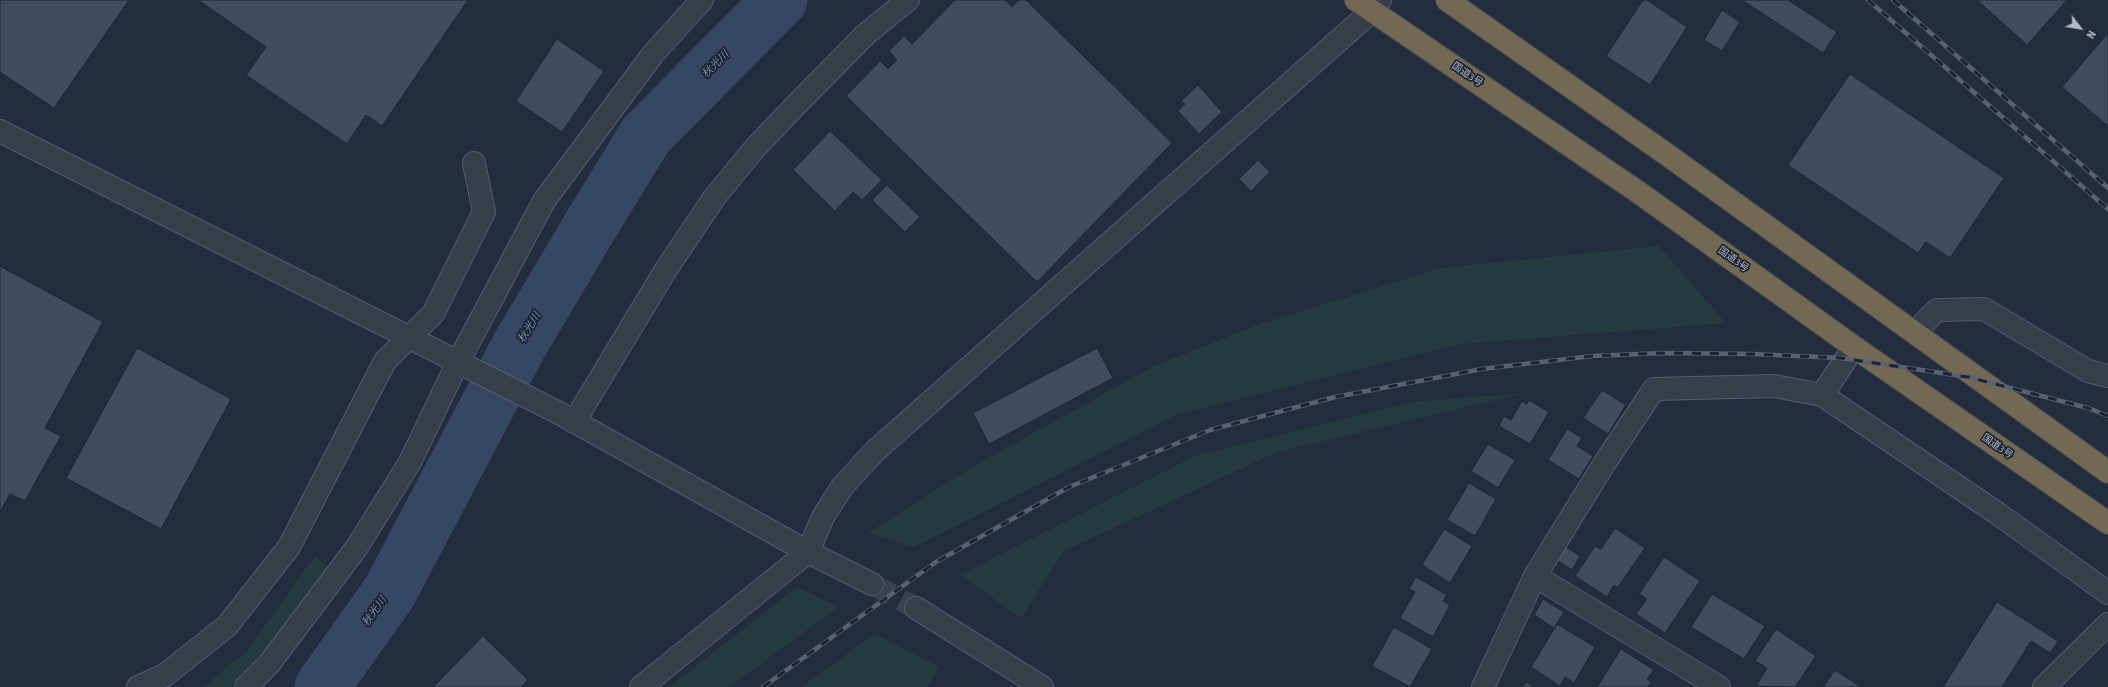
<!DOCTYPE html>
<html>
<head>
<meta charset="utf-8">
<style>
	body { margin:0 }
	#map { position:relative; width:2108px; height:687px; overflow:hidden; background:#232d3d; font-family:"Source Sans 3",sans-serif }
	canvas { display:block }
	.north { position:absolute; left:2060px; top:8px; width:40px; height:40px; -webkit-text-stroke:3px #1c2432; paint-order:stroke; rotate:121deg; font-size:11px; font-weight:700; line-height:16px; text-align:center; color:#b2bac9 }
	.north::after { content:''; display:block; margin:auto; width:14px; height:18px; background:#b2bac9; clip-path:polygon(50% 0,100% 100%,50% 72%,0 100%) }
</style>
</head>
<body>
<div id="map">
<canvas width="2108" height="687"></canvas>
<div class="north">N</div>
</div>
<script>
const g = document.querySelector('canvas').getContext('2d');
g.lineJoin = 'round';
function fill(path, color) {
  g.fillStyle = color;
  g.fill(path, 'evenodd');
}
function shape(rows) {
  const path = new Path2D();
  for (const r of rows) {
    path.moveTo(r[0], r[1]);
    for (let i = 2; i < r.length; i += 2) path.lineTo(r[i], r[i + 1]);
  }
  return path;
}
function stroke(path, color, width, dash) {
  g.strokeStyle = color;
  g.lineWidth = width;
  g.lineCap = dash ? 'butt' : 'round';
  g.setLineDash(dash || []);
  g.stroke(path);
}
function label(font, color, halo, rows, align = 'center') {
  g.font = font + ' "Source Sans 3","Noto Sans JP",sans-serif';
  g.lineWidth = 3.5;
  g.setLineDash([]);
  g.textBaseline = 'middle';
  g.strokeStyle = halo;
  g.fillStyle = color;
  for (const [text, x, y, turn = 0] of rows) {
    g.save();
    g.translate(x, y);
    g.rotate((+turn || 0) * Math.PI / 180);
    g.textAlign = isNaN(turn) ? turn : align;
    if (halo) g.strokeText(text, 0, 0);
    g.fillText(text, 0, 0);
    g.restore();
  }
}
fill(shape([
	[1659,246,1726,323,1461,344,1178,414,914,547,868,533,972,467,1154,366,1260,324,1441,268],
	[1525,393,1277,452,1064,551,1021,618,960,575,1195,456,1412,402],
	[315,556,329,568,265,654,230,687,203,687,246,652],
	[797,587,839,607,729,687,669,687],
	[875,634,939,667,927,687,801,687]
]), '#253a3e');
stroke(shape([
	[322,687,389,593,519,346,592,223,646,135,780,0]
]), '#364764', 55);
const building = shape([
	[0,0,129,0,54,108,0,72,0,0],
	[198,0,468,0,382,126,366,115,347,144,246,75,266,47,198,0],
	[955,0,1005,0,1012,7,1019,0,1026,0,1172,143,1037,282,846,96,880,61,888,69,897,60,889,51,904,36,912,44,955,0],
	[1643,0,1647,0,1687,27,1650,85,1606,56,1643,0],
	[1742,0,1788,0,1837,32,1823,53,1742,0],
	[1977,0,2067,0,2027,45,1977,0],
	[1722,10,1740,22,1722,51,1704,40,1722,10],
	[2108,33,2108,126,2062,87,2108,33],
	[557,39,604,71,562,132,516,101,557,39],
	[1850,74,2004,178,1950,258,1926,242,1918,253,1788,165,1850,74],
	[1198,85,1222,112,1199,134,1178,111,1185,104,1181,101,1198,85],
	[830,131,882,180,862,200,853,192,835,211,793,170,830,131],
	[1258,160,1270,172,1251,191,1239,179,1258,160],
	[887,185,920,217,905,232,872,200,887,185],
	[0,266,103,322,45,428,61,436,25,501,10,494,0,512,0,266],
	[137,348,231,399,161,529,66,478,137,348],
	[1097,348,1113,378,989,444,973,413,1097,348],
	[1602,390,1626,405,1608,434,1583,418,1602,390],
	[1529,400,1549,412,1530,444,1499,426,1504,416,1511,420,1522,401,1527,404,1529,400],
	[1567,429,1582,438,1577,446,1593,456,1579,479,1548,460,1567,429],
	[1488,444,1515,460,1498,488,1471,471,1488,444],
	[1469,483,1496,499,1475,536,1447,520,1469,483],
	[1615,528,1645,548,1618,587,1614,585,1607,597,1575,576,1595,546,1601,549,1615,528],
	[1444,529,1472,546,1450,583,1422,565,1444,529],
	[1565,546,1580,556,1572,570,1556,560,1565,546],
	[1664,557,1700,581,1665,633,1636,614,1647,599,1639,594,1664,557],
	[1416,577,1447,595,1443,601,1450,605,1433,637,1400,618,1415,592,1409,589,1416,577],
	[1712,594,1765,626,1744,659,1691,627,1712,594],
	[1543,599,1564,612,1554,628,1534,615,1543,599],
	[1997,602,2058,641,2050,653,2031,641,2002,687,1943,687,1997,602],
	[1557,624,1595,647,1574,683,1565,677,1560,686,1531,667,1557,624],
	[1394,627,1432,649,1410,687,1372,666,1394,627],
	[1776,629,1816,656,1795,687,1756,686,1767,668,1755,661,1776,629],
	[483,636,528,680,521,687,433,687,483,636],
	[1621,649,1654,670,1647,679,1651,682,1648,687,1597,687,1621,649],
	[1835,670,1861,687,1823,687,1835,670],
	[1526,682,1535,687,1523,687,1526,682]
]);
fill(building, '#424c5f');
stroke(building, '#1e2634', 1);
stroke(shape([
	[872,584,916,608]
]), '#384252', 22, [22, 11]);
const minor = shape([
	[0,131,559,413,808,552,872,584],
	[1915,332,1937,310,1984,309,2088,371,2108,376],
	[1822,395,1854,347],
	[574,422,665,271,714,198,755,148,795,106,866,34,908,0],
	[1535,576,1719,687],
	[916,608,1042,687],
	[138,687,165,675,227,626,289,547,385,361,433,314,484,212,474,163],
	[246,687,269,664,357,547,410,462,458,362,544,201,653,54,702,0],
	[641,687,808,552,823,517,842,487,875,451,1372,11,1380,0],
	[1483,687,1535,576,1604,464,1654,389,1774,386,1822,395,1997,513,2108,593],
	[2044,687,2108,624]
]);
const highway = shape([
	[1356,0,1641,194,1854,347,2108,523],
	[1447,0,1669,156,2108,472]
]);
stroke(minor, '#555d6b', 24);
stroke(highway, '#424a58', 24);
stroke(minor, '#373f4d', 22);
stroke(highway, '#736953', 22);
const rail = shape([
	[1868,0,2108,209],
	[1893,0,2108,188],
	[763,687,936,562,1069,487,1210,430,1335,397,1482,369,1592,356,1663,353,1753,354,1841,358,1968,377,2088,408,2108,416]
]);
stroke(rail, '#596274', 4.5);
stroke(rail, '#1c2432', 3, [9]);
label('10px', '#b2bac9', '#1c2432', [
	["国道3号",1467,75,34],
	["国道3号",1733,260,36],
	["国道3号",1997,447,35]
]);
label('italic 11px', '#798eb1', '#1c2432', [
	["秋光川",716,65,-45],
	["秋光川",530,328,-59],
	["秋光川",375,612,-55]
]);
</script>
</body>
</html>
